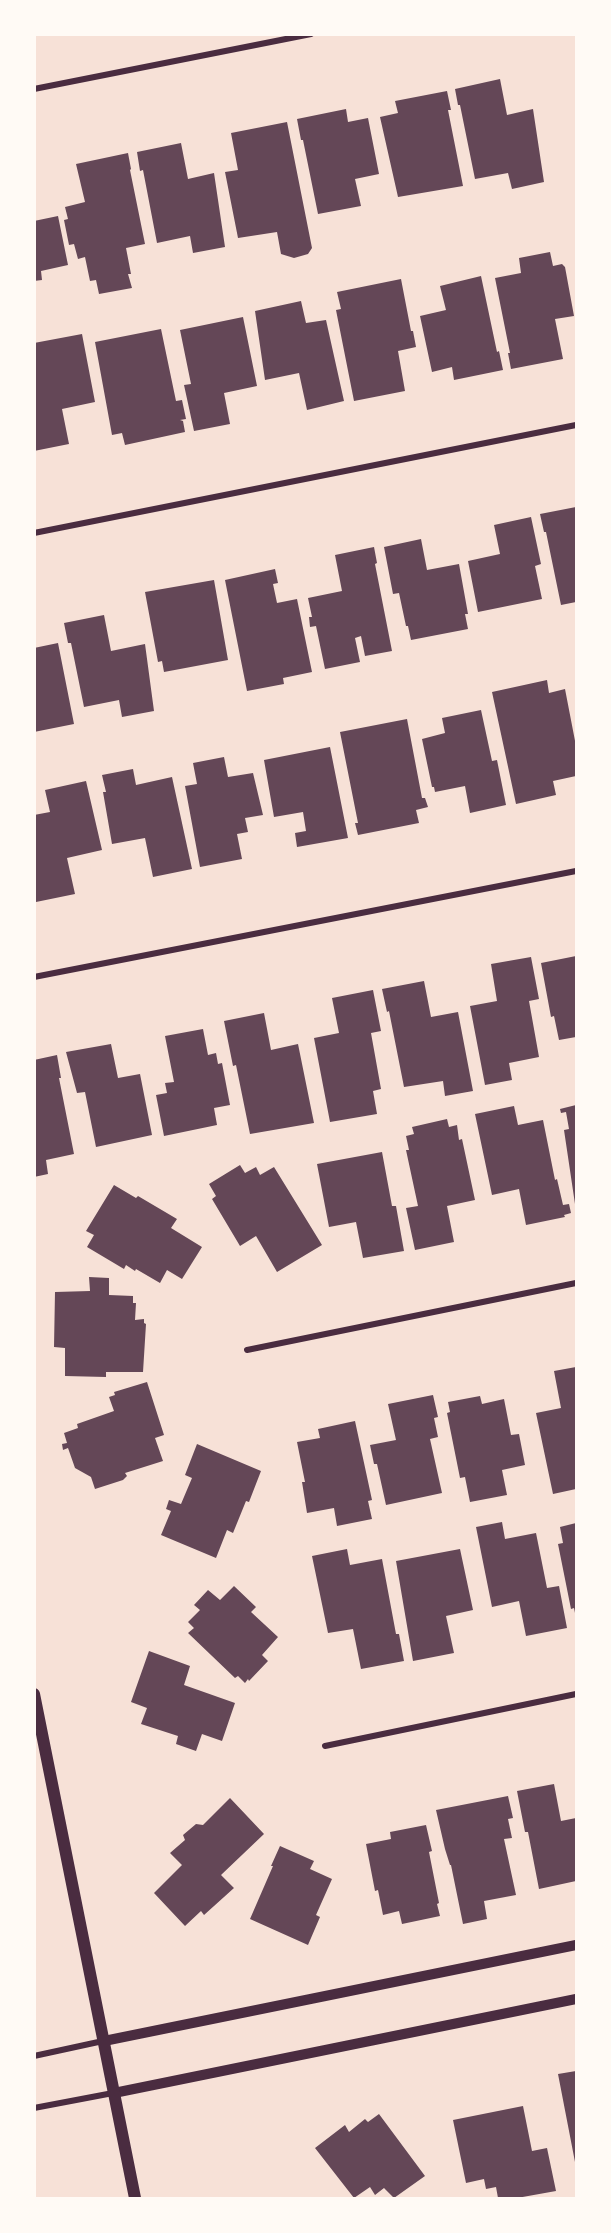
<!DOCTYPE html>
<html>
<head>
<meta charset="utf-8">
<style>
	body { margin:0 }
	#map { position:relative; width:611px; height:2233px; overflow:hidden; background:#f7e1d7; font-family:Inter,sans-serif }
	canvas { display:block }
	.frame { position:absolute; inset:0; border:36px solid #fffaf5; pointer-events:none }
</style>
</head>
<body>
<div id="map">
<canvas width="611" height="2233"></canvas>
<div class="frame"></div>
</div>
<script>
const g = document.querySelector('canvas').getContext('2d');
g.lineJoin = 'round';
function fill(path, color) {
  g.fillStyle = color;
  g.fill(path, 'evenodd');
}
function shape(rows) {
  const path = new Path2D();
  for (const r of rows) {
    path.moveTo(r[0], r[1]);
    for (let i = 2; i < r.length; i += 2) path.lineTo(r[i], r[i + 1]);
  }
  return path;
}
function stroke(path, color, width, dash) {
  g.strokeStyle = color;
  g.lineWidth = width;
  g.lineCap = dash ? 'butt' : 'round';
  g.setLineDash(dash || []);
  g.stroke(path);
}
fill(shape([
	[500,79,507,115,533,109,544,182,512,189,508,173,475,179,460,105,458,105,455,89],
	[447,91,451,110,448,110,463,186,398,197,380,117,398,113,395,101],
	[346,109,348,122,368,118,379,174,355,179,361,206,318,214,303,140,301,140,297,119],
	[287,122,312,248,308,254,294,258,281,254,277,232,238,238,225,172,238,170,231,133],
	[181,143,188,179,214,173,225,247,193,253,190,236,157,243,143,170,140,171,137,152],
	[128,153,131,169,130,170,145,244,126,248,131,274,128,274,132,288,99,294,96,280,90,281,85,257,78,259,74,244,69,245,64,220,68,219,65,207,85,202,76,164],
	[58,216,68,265,41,271,42,280,34,281,34,221],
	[550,252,553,266,562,264,565,267,574,316,555,319,563,359,511,369,508,353,510,353,495,278,521,273,519,258],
	[481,276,497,352,499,351,503,370,454,380,452,367,432,372,420,316,446,310,440,286],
	[401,279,411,331,413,331,416,347,398,351,405,391,354,401,336,310,341,309,337,292],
	[301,301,306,323,326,320,344,401,307,410,299,373,265,380,255,311],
	[243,317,257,386,224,393,230,424,194,431,184,385,191,384,180,330],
	[161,329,176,401,182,400,186,419,180,420,183,421,185,432,125,445,122,433,112,435,95,342],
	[82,334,95,402,62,409,69,444,34,451,34,343],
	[576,507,576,602,561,605,546,532,544,532,540,514],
	[531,517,541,564,535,566,542,599,478,612,468,561,500,554,494,525],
	[421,539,427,570,459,564,468,614,465,614,468,629,411,640,408,626,406,626,399,593,393,594,384,547],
	[374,547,377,563,375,564,392,651,365,656,361,636,355,638,360,662,325,669,316,626,310,627,309,617,312,617,308,598,342,591,335,555],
	[275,569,278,583,273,584,277,603,297,599,312,672,283,678,284,684,247,691,225,580],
	[214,580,228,660,164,672,162,661,158,662,145,592],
	[104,615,111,651,145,644,154,711,122,717,119,700,84,707,71,643,68,643,64,623],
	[58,643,74,724,34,732,34,648],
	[547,680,549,693,565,689,576,746,576,776,553,781,556,795,516,804,492,692],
	[481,710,492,761,497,760,506,805,470,813,465,786,435,792,434,787,432,787,422,739,445,733,442,718],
	[407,719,422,798,425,798,428,807,416,810,419,823,358,835,355,823,358,823,340,732],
	[330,747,348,838,297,847,295,833,306,831,303,812,274,817,264,760],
	[224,757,228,777,253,773,263,815,245,818,248,832,237,834,242,859,200,867,185,786,197,784,193,763],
	[133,769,136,785,172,777,192,869,153,877,145,838,112,844,103,792,106,792,102,775],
	[86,781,102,850,67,858,75,894,36,902,34,894,34,815,50,812,45,790],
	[576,956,576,1037,559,1040,554,1016,551,1017,541,963],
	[531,957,539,999,529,1001,539,1057,509,1063,512,1080,485,1085,470,1006,497,1001,491,964],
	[424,981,431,1017,458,1012,473,1091,445,1096,443,1081,404,1087,389,1011,387,1012,382,989],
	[373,990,381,1031,371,1033,381,1089,373,1091,377,1114,330,1122,314,1038,339,1033,332,998],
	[264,1013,271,1050,298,1044,314,1123,250,1134,236,1065,233,1066,224,1021],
	[203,1029,208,1055,216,1053,218,1064,222,1063,230,1105,214,1108,217,1125,164,1136,156,1095,167,1093,165,1083,174,1082,165,1036],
	[111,1044,118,1078,140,1074,152,1135,96,1147,85,1092,77,1093,66,1052],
	[57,1055,61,1078,59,1078,74,1154,46,1160,48,1174,34,1177,34,1060],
	[576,1105,576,1203,575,1204,564,1130,569,1129,566,1112,561,1113,560,1109],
	[514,1106,518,1125,543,1120,555,1180,557,1179,563,1205,569,1204,571,1213,564,1215,565,1217,526,1225,519,1189,492,1195,475,1114],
	[447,1119,449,1127,457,1125,459,1140,462,1139,475,1200,447,1206,454,1242,415,1250,406,1208,418,1206,406,1150,409,1150,406,1136,414,1134,412,1127],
	[382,1152,392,1206,396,1206,404,1251,363,1258,356,1222,329,1227,317,1164],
	[240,1165,245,1173,256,1167,260,1175,274,1167,322,1245,277,1272,256,1236,240,1246,212,1199,216,1196,209,1184],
	[114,1185,136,1198,138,1196,177,1219,171,1228,202,1247,182,1279,167,1270,160,1283,136,1269,135,1271,126,1265,124,1269,87,1247,94,1235,86,1231],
	[89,1277,109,1278,109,1295,133,1296,133,1303,136,1303,135,1320,144,1319,144,1323,146,1324,143,1372,106,1372,106,1377,65,1376,65,1348,54,1347,55,1292,90,1291],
	[576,1367,576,1489,553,1494,536,1413,561,1408,554,1371],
	[147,1382,164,1435,155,1438,163,1461,125,1473,127,1476,123,1480,95,1489,91,1477,75,1468,68,1448,63,1450,62,1444,67,1443,64,1433,78,1428,77,1424,114,1411,109,1397,115,1395,114,1392],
	[433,1395,438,1417,434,1418,438,1437,430,1439,442,1493,386,1505,377,1464,374,1464,370,1445,396,1440,388,1404],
	[480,1396,482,1404,504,1399,511,1435,519,1434,525,1465,502,1470,507,1495,470,1502,465,1477,460,1478,447,1413,450,1412,448,1402],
	[355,1421,372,1500,368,1501,372,1519,337,1526,334,1508,307,1513,302,1482,305,1482,297,1442,320,1438,318,1429],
	[197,1444,261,1471,249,1502,246,1501,233,1533,227,1530,216,1558,161,1535,171,1511,166,1509,169,1500,181,1504,192,1478,185,1475],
	[502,1522,505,1539,536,1533,547,1588,559,1586,567,1628,526,1636,519,1601,492,1607,476,1527],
	[576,1523,576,1613,575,1613,574,1608,571,1609,558,1544,563,1543,560,1527],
	[347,1549,350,1565,382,1559,396,1634,399,1634,404,1661,361,1669,353,1629,328,1633,312,1556],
	[460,1549,473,1610,446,1616,454,1653,413,1661,396,1561],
	[234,1586,256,1607,251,1612,278,1637,262,1655,268,1661,249,1681,248,1679,245,1683,238,1676,235,1678,188,1633,194,1628,188,1622,200,1610,194,1605,208,1590,220,1600],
	[149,1651,190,1666,184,1685,235,1703,222,1741,202,1734,196,1751,176,1744,178,1736,141,1724,147,1708,131,1702],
	[554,1784,561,1821,576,1818,576,1881,539,1889,528,1832,525,1832,517,1791],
	[508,1796,513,1818,508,1819,512,1838,504,1839,516,1895,484,1901,487,1919,463,1924,451,1865,450,1865,445,1849,436,1810],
	[230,1798,264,1834,221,1875,234,1888,204,1915,201,1911,185,1926,154,1893,182,1865,170,1853,185,1840,183,1835,196,1824,203,1825],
	[426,1825,432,1851,429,1852,439,1903,437,1904,440,1916,402,1924,399,1911,383,1915,378,1890,375,1891,366,1844,391,1839,390,1832],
	[280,1846,314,1861,310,1869,332,1879,316,1915,320,1917,308,1945,250,1919,273,1866,271,1866],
	[576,2071,576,2162,575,2162,558,2074],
	[523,2106,532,2151,547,2148,556,2191,517,2198,498,2198,496,2187,486,2189,484,2179,466,2183,453,2120],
	[379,2114,425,2176,394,2198,384,2188,375,2195,370,2187,354,2198,315,2148,345,2125,349,2132,365,2119,368,2122]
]), '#644757');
stroke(shape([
	[34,89,311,34],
	[34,533,576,425],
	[34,977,576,871],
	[247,1350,576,1283],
	[325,1746,576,1694],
	[34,2056,103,2041],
	[34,2108,113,2093]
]), '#4a2c40', 6);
stroke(shape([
	[104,2041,576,1945],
	[114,2093,576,1999]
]), '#4a2c40', 10);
stroke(shape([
	[34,1694,135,2198]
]), '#4a2c40', 12);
</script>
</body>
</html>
